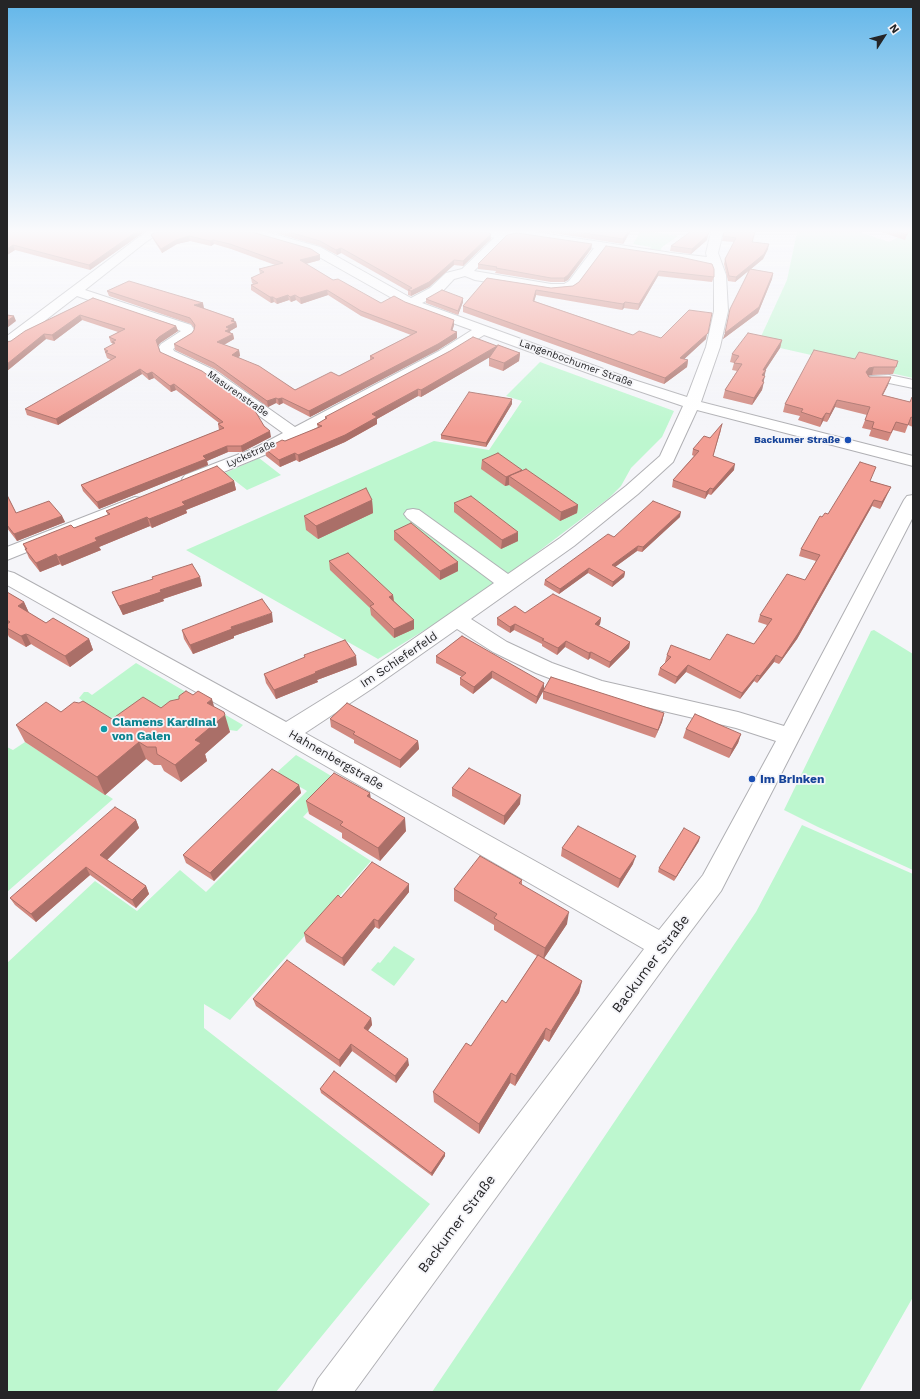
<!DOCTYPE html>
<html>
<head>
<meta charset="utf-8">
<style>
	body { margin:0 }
	#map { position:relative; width:920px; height:1399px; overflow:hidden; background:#f5f5f9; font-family:"Work Sans",sans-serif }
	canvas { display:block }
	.frame { position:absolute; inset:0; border:8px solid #252527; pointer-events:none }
	.north { position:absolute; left:864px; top:16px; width:40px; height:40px; -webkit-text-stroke:3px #f5f5f9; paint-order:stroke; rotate:54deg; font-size:11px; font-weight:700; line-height:16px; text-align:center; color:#252527 }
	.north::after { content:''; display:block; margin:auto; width:14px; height:18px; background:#252527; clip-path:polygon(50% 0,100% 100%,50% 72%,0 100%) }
</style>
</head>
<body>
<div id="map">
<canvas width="920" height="1399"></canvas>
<div class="frame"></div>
<div class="north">N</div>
</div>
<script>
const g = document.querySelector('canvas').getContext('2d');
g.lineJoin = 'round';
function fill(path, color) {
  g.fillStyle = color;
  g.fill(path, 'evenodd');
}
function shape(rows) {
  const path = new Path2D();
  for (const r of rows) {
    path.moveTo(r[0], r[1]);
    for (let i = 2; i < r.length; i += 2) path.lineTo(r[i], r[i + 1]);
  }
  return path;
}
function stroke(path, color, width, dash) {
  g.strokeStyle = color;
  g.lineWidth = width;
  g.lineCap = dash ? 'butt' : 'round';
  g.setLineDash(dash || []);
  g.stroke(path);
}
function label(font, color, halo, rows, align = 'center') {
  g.font = font + ' "Work Sans",sans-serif';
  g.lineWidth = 3.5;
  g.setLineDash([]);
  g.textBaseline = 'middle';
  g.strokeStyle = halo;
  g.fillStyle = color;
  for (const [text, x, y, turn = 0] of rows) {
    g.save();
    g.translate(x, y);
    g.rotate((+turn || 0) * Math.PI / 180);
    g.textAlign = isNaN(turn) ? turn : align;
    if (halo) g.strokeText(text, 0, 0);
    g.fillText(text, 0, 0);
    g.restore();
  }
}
fill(shape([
	[640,232,653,232,678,236,662,247,660,252,649,250,651,247,633,244],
	[797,232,860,232,889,242,909,232,913,232,913,378,758,343,787,280],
	[540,362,674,411,662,437,631,468,621,486,609,498,514,570,444,618,378,659,186,550,434,441,489,450,522,401,506,396],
	[259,458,281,475,247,490,225,473],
	[874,630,913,654,913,870,818,827,784,810,871,631],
	[136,663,243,725,237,731,144,719,58,722,84,702,79,698,84,692,88,692,92,695],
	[25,742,113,799,7,892,7,747,13,750],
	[296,755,338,780,303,817,371,861,230,1020,204,1004,204,1028,430,1204,276,1392,7,1392,7,963,95,881,137,911,180,870,206,892,307,791,276,773],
	[802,825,913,874,913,1297,859,1392,432,1392,756,912],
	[394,946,415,959,394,986,371,970,378,962,380,963]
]), '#bdf7cf');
const minor = shape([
	[147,232,162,232,147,241,85,290,191,325,195,331,194,334,192,337,173,349,174,351,214,370,295,427,439,351,472,330,406,306,312,253,248,234,246,232,266,232,320,247,411,298,430,288,446,273,462,269,494,238,484,234,482,232,535,232,672,253,707,257,706,253,711,232,723,232,718,253,726,275,728,311,720,347,701,402,913,456,913,466,697,410,673,462,638,494,574,546,471,619,507,642,552,663,602,681,738,712,784,726,904,500,907,496,913,495,913,517,721,891,673,955,354,1392,312,1392,318,1379,644,949,279,739,7,585,7,571,14,573,286,722,357,678,494,583,407,518,404,514,407,510,413,509,419,510,508,574,560,538,626,486,660,456,683,406,621,385,484,335,449,357,267,454,197,483,191,484,185,483,182,479,185,475,255,448,283,433,204,376,162,356,159,347,161,344,181,331,77,296,12,346,7,347,7,336,139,237,147,232],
	[517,236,594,248,569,281,564,284,551,284,474,271,506,238,517,236],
	[605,250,672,261,710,264,714,275,714,311,706,347,687,397,631,379,422,303,440,294,454,279,465,276,475,280,551,292,572,291,577,287,605,250],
	[457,629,493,652,536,673,591,694,736,728,776,741,703,875,659,930,305,733,373,688,457,629],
	[889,375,913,380,913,388,889,383,872,384,867,383,865,380,867,377,872,376,889,375],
	[135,497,141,498,144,502,141,506,7,560,7,547,135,497]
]);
stroke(minor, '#b0b0b4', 2);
fill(minor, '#fff');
fill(shape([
	[7,232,144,232,90,270,15,250,7,255],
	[252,232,320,255,320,260,306,264,333,280,381,303,405,302,454,325,452,331,457,332,457,338,438,350,310,417,283,403,279,405,276,403,268,407,215,369,175,350,174,344,192,333,194,330,194,328,191,324,109,296,107,291,204,308,203,308,234,319,234,322,236,322,237,327,230,331,230,333,233,334,234,339,224,345,239,350,240,356,238,357,295,390,339,376,370,360,370,356,411,335,361,316,328,295,301,304,296,300,291,302,289,300,277,304,274,302,271,303,251,290,251,285,253,284,252,283,251,278,260,274,259,269,275,265,231,249,214,244,211,246,190,241,177,244,162,253,153,239,151,235],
	[272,232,488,232,491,239,463,266,454,265,429,287,411,296,408,295,408,291,341,253,337,255,320,246],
	[546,232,630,232,623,244],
	[724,232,752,242,768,249,763,259,751,269,773,273,772,279,758,313,723,339,748,271,735,282,728,281,724,264,725,259,734,242,722,241],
	[881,232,908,232,905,240],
	[707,240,691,254,670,251,671,246],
	[592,244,591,249,568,280,564,282,551,282,495,273,496,271,478,269,478,264],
	[606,246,714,277,712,282,658,276,638,310,624,308,622,310,536,295,534,301,633,335,661,338,706,339,684,359,688,360,687,367,664,384,463,312,463,306,487,278,551,288,573,286,579,282],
	[93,298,176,326,178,331,160,343,158,346,160,352,264,426,271,437,242,452,228,452,207,461,208,465,99,509,83,491,81,485,219,430,218,424,219,423,176,390,171,392,154,378,149,380,142,374,58,425,27,415,25,409,111,360,107,358,104,349,113,345,112,343,111,343,109,337,118,332,82,320,54,341,46,339,7,371,7,342,11,341],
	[426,299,463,302,458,315,426,303],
	[782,340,780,348,765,370,762,390,752,405,723,398,725,390,737,371,732,370,734,363,730,362,732,354],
	[497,346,520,353,519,361,503,371,489,366,489,358,491,356,421,397,418,396,377,419,377,424,345,442,299,462,296,460,280,467,266,456,265,449,318,428,317,424,325,420,325,417],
	[855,359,898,361,893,374,872,375,868,375,869,377,888,385,883,395,910,402,913,397,913,427,908,425,905,433,893,430,888,441,869,436,871,430,862,428,867,415,835,407,827,422,823,421,820,427,798,420,800,416,783,412,785,404],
	[512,404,486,447,441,439,441,435],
	[721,430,713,456,734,470,711,495,708,494,705,499,672,487,673,480,694,456,692,455,693,449],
	[482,460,522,470,578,505,577,513,560,521,509,485,505,486,481,469],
	[234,481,236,490,186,510,187,513,152,528,150,526,99,547,101,550,62,566,60,564,40,572,29,558,23,544,74,528,108,515,106,511],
	[871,481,891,487,880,509,872,506,797,639,779,664,774,662,757,683,754,681,740,699,686,672,675,684,658,675,660,668,666,662,665,662,667,655,710,660,754,644,767,625,758,622,760,615,805,580,816,561,799,556,801,549,822,517,828,514],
	[7,495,16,513,62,516,65,522,17,541,7,528],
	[372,500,373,513,318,539,306,530,304,516],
	[454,503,518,541,501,549,454,512],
	[680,517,642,552,637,551,615,567,625,572,624,577,612,587,588,573,559,594,544,585,545,580,614,537],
	[394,531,458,562,458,571,440,580,394,540],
	[329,561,393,595,394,601,414,620,414,629,394,638,371,615,370,608,330,570],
	[200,577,202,586,163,599,164,601,123,615,116,601,112,592],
	[7,592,24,602,29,613,46,623,89,639,93,650,70,667,34,646,31,644,26,647,9,637,7,633],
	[525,613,601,618,600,624,599,626,630,642,629,648,609,668,590,658,588,660,565,647,557,655,542,646,542,644,514,630,510,633,497,625,497,618],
	[273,622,234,636,234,638,193,654,184,639,182,630],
	[462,636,544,690,664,713,662,722,655,738,543,699,543,691,536,704,492,678,473,694,460,685,460,678,462,677,436,663,436,656],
	[304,655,357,665,317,680,318,682,276,699,266,683,264,674,305,658],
	[179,699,215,707,230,732,205,754,207,761,181,782,164,771,161,765,154,765,146,759,105,795,25,742,16,725,61,712,112,719,161,708],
	[330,719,418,741,419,749,400,768,354,743,354,740,331,727],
	[686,729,741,734,738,743,729,758,683,738],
	[299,785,301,793,214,881,186,863,183,855],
	[452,788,520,804,504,825,452,796],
	[371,798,406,831,380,861,342,838,342,833,309,814,306,801],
	[136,820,139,828,107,860,146,886,149,894,136,908,90,875,36,922,15,905,10,898],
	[699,841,674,881,658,872,659,868],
	[562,848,633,864,618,888,561,856],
	[522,880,522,885,567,924,544,958,582,981,579,993,549,1042,544,1039,515,1086,510,1083,479,1134,434,1102,433,1092,506,1003,537,956,494,930,494,925,454,901,454,889],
	[409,892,379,929,375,927,344,966,306,942,304,933,341,898],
	[253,999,371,1018,372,1025,368,1031,409,1065,396,1083,352,1051,340,1067,256,1006],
	[320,1089,445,1153,445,1156,432,1176,321,1093]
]), '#d1887f');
fill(shape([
	[136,232,144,232,90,270,89,265],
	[628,232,630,232,623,244,623,239],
	[709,232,707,240,691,254,692,249],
	[491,234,491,239,463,266,463,261],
	[189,236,190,241,177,244,162,253,161,249,176,240],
	[213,240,214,244,211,246,210,241],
	[592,244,591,249,568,280,564,282,564,278],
	[769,244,768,249,763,259,735,282,736,277],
	[13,245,15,250,7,255,7,249],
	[341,248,341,253,337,255,336,250],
	[320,255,320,260,301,265,300,260],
	[454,260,454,265,429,287,411,296,411,291],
	[659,271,658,276,638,310,639,304],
	[773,273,772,279,758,313,723,339,725,333],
	[327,290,328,295,301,304,300,298],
	[536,290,536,295,533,306,533,301],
	[288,295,289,300,277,304,276,299],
	[295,295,296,300,291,302,290,297],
	[270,297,273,297,274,302,271,303],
	[463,298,463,302,458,315,458,311],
	[625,302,624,308,622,310,623,304],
	[203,303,204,308,196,311,194,305],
	[712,313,706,339,679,364,680,358],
	[80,315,82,320,54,341,52,335],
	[14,316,16,321,7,328,7,321],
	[234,319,235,323,236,322,237,327,230,331,231,334,226,336,226,327,231,321],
	[454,320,454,325,451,335,451,330],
	[176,326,178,331,160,343,158,346,156,340,159,337],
	[457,332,457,338,438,350,310,417,309,411],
	[44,334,46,339,7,371,7,364],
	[233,334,234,339,218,348,217,342],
	[782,340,780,348,761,377,763,370],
	[497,346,497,353,421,397,421,390],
	[239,350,240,356,233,360,232,355],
	[520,353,519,361,503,371,504,363],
	[688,360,687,367,664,384,665,378],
	[874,367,872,375,867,376,866,372,869,368],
	[140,369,142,374,58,425,56,419],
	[766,370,764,378,765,376,763,384,762,381,762,375],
	[152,372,154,378,149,380,147,374],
	[891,377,888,385,879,402,882,395],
	[764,382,762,390,752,405,754,398],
	[174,384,176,390,171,392,170,386],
	[418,389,418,396,377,419,377,424,345,442,299,462,298,455],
	[276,398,276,403,268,407,267,401],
	[282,398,283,403,279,405,278,399],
	[512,399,512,404,486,447,486,443],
	[837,400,835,407,827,422,830,414],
	[826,413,823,421,820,427,822,419],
	[270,431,271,437,242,452,241,446],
	[227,446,228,452,207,461,208,465,99,509,97,502,203,456],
	[295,453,296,460,280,467,279,460],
	[735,464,734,470,711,495,713,489],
	[522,470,509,476,509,485,505,486,506,477],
	[234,481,236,490,186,510,187,513,152,528,149,519,182,502],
	[891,487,880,509,882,502],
	[710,488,708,494,705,499,706,492],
	[372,500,373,513,318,539,316,526],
	[874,500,872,506,797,639,779,664,782,658],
	[578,505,577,513,560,521,561,512],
	[681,512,680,517,642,552,643,547],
	[62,516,65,522,17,541,14,534],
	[147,517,150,526,99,547,101,550,62,566,58,557,95,538],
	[518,532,518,541,501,549,502,540],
	[638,546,637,551,611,570,612,565],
	[56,554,60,564,40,572,36,563],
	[458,562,458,571,440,580,440,571],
	[589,568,588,573,559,594,560,589],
	[625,572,624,577,612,587,613,582],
	[200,577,202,586,163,599,164,601,123,615,119,606,160,590],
	[393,595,394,604,389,597],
	[24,602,29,613,18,606],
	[272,613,273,622,234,636,234,638,193,654,190,645,231,627],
	[601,618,600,624,594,630,595,624],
	[414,620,414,629,394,638,394,629],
	[515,624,514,630,510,633,510,627],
	[26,634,31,644,26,647,21,636],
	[89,639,93,650,70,667,65,656],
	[566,641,565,647,557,655,558,648],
	[630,642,629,648,609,668,610,662],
	[591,652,590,658,588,660,589,653],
	[776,655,774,662,757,683,760,676],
	[356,656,357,665,317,680,318,682,276,699,274,690,315,672],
	[688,665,686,672,675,684,677,677],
	[492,671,492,678,473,694,474,687],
	[757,675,754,681,740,699,742,693],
	[544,683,544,690,536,704,537,697],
	[212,699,217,717,207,703],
	[664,713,662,722,655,738,658,730],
	[225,715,230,732,205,754,207,761,181,782,175,765,195,740],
	[741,734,738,743,729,758,732,749],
	[418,741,419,749,400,768,400,760],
	[139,742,146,759,105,795,97,777],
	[299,785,301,793,214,881,210,873],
	[370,793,372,806,367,796],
	[521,795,520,804,504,825,504,816],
	[405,818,406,831,380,861,378,848],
	[136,820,139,828,104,863,100,855],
	[700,837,699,841,674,881,676,877],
	[636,856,633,864,618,888,620,879],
	[86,867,90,875,36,922,31,914],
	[409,884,409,892,379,929,378,921],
	[146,886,149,894,136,908,132,900],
	[569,912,567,924,543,960,545,948],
	[374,919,375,927,344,966,342,958],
	[582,981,579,993,549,1042,551,1031],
	[371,1018,372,1025,365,1034,364,1028],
	[546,1028,544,1039,515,1086,516,1076],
	[351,1044,352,1051,340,1067,339,1060],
	[408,1059,409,1065,396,1083,395,1076],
	[511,1073,510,1083,479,1134,479,1124],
	[445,1153,445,1156,432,1176,431,1173]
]), '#aa6f68');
const building = shape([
	[7,232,136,232,89,265,13,245,7,249,7,232],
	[155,232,252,232,311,249,320,255,300,260,333,280,338,279,381,303,394,296,405,302,454,320,451,330,457,332,438,344,309,411,282,398,278,399,276,398,267,401,214,363,174,344,192,333,194,330,195,325,190,318,107,291,129,281,203,303,194,305,234,319,231,321,236,322,226,327,230,329,225,331,233,334,217,342,239,350,232,355,259,366,295,390,331,372,339,376,374,358,370,356,417,332,361,311,327,290,300,298,295,295,290,297,288,295,276,299,273,297,270,297,251,285,258,283,251,278,264,272,259,269,283,263,230,244,213,240,210,241,189,236,176,240,161,249,151,235,155,232],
	[289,232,488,232,491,234,463,261,454,260,429,282,411,291,408,290,412,288,341,248,336,250,320,241,289,232],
	[578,232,628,232,623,239,578,232],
	[690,232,709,232,708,235,692,249,671,246,690,232],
	[724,232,755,232,752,242,769,244,764,254,736,277,729,276,725,259,736,238,723,236,724,232],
	[899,232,908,232,907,235,899,232],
	[517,233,592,244,568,275,564,278,551,278,496,268,497,267,478,264,507,235,517,233],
	[606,246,680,257,712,264,714,269,714,277,659,271,639,304,625,302,623,304,536,290,533,301,633,335,639,331,661,338,689,310,712,313,708,333,680,358,688,360,665,378,463,306,487,278,551,288,573,286,579,282,606,246],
	[750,269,773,273,759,307,725,333,730,309,750,269],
	[442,290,463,298,458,311,426,299,442,290],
	[93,298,176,326,159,337,156,340,160,352,202,371,254,409,264,426,270,431,241,446,227,446,203,456,206,459,97,502,81,485,224,428,218,424,223,422,174,384,170,386,152,372,147,374,140,369,56,419,25,409,116,357,105,352,108,351,104,349,115,343,112,342,116,340,109,337,125,329,80,315,52,335,44,334,7,364,7,342,11,341,25,331,93,298],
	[7,315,14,316,7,321,7,315],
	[748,333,782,340,763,370,766,370,762,375,765,376,762,381,764,382,754,398,725,390,742,364,734,363,739,356,732,354,748,333],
	[473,337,497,346,421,390,418,389,372,414,377,417,345,435,298,455,295,453,279,460,265,449,282,440,285,441,322,426,317,424,327,418,325,417,450,351,473,337],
	[498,345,520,353,504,363,489,358,498,345],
	[814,350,855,359,859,352,898,361,896,367,874,367,869,368,866,372,869,377,891,377,882,395,910,402,912,397,913,397,913,418,911,417,908,425,896,422,891,433,872,428,874,422,865,420,870,407,837,400,830,414,826,413,822,419,801,412,803,409,785,404,814,350],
	[469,392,512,399,486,443,441,435,469,392],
	[722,424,713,456,735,464,713,489,710,488,706,492,673,480,699,451,693,449,704,436,710,438,722,424],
	[498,453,522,470,506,477,482,460,498,453],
	[860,462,876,467,870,481,891,487,882,502,874,500,799,632,782,658,776,655,760,676,757,675,742,693,688,665,677,677,660,668,671,657,667,655,671,645,710,660,727,634,754,644,772,619,760,615,787,574,805,580,820,555,801,549,820,516,822,517,825,513,828,514,860,462],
	[217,466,234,481,182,502,185,505,149,519,147,517,95,538,97,541,58,557,56,554,36,563,25,549,27,549,23,544,71,525,74,528,110,514,106,511,217,466],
	[526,469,578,505,561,512,509,476,526,469],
	[366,488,372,500,316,526,304,516,366,488],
	[7,495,16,513,49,501,62,516,14,534,7,525,7,495],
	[471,496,518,532,502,540,454,503,471,496],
	[653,501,681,512,643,547,638,546,612,565,625,572,613,582,589,568,560,589,545,580,608,534,614,537,653,501],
	[411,523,458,562,440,571,394,531,411,523],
	[348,553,393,595,389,597,414,620,394,629,370,606,374,604,329,561,348,553],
	[192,564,200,577,160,590,161,592,119,606,112,592,153,579,152,577,192,564],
	[7,592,24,602,18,606,46,623,53,618,89,639,65,656,29,635,26,634,21,636,7,628,7,624,10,622,7,620,7,592],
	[553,594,601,618,595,624,630,642,610,662,591,652,589,653,566,641,558,648,542,640,544,639,515,624,510,627,497,618,515,606,525,613,553,594],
	[262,599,272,613,231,627,232,629,190,645,182,630,262,599],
	[462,636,544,683,537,697,492,671,474,687,460,678,466,673,436,656,462,636],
	[345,640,356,656,315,672,316,673,274,690,264,674,305,657,304,655,345,640],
	[551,677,664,713,658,730,543,691,551,677],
	[186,691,193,695,198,691,212,699,207,703,224,712,225,715,195,740,201,743,175,765,157,754,156,747,147,747,139,742,97,777,16,725,46,702,61,712,74,702,79,703,83,701,112,719,143,697,161,708,170,701,179,699,179,696,186,691],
	[347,703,418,741,400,760,353,734,355,732,330,719,347,703],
	[695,714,741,734,732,749,686,729,695,714],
	[469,768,521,795,504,816,452,788,469,768],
	[272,769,299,785,210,873,183,855,272,769],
	[334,773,370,793,367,796,405,818,378,848,340,825,343,822,306,801,334,773],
	[115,807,136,820,100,855,146,886,132,900,86,867,31,914,10,898,115,807],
	[578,826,636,856,620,879,562,848,578,826],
	[684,828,700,837,676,877,659,868,684,828],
	[480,856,522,880,519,883,569,912,545,948,494,918,497,914,454,889,480,856],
	[372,862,409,884,378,921,374,919,342,958,304,933,338,895,341,898,372,862],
	[538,955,582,981,551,1031,546,1028,516,1076,511,1073,479,1124,433,1092,466,1043,471,1046,502,1000,506,1003,538,955],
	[287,960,371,1018,364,1028,408,1059,395,1076,351,1044,339,1060,253,999,287,960],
	[334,1071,445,1153,431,1173,320,1089,334,1071]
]);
fill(building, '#f39e94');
stroke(building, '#aa6f68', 1);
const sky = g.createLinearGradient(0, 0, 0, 428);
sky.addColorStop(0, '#62b6e9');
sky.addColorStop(0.54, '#fafafc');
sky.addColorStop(1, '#fafafc00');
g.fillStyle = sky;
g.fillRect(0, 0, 920, 428);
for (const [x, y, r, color] of [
	[848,440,4,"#1a4fb4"],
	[104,729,4,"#0f9aa8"],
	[752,779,4,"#1a4fb4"]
]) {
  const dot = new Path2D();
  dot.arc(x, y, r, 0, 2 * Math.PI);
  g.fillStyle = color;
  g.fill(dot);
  stroke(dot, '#f5f5f9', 1.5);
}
label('10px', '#252527', '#f5f5f9', [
	["Langenbochumer Straße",576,363,20],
	["Masurenstraße",238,394,35],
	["Lyckstraße",251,454,-24]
]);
label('bold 10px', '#164399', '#f5f5f9', [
	["Backumer Straße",840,440]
], 'right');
label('12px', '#252527', '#f5f5f9', [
	["Im Schieferfeld",399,660,-34],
	["Hahnenbergstraße",336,760,30]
]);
label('bold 12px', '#0d838f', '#f5f5f9', [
	["Clamens Kardinal",112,722],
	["von Galen",112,736]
], 'left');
label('bold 12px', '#164399', '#f5f5f9', [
	["Im Brinken",760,779]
], 'left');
label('14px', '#252527', '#f5f5f9', [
	["Backumer Straße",651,964,-53],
	["Backumer Straße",457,1224,-53]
]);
</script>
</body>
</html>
